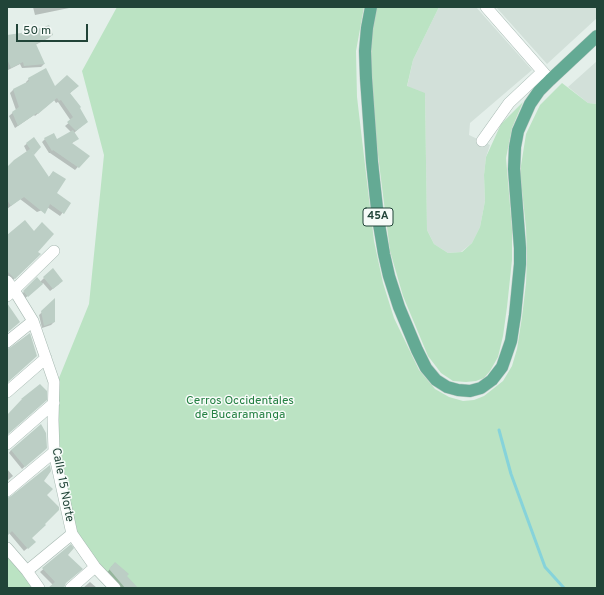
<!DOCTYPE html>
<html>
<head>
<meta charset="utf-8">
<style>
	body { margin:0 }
	#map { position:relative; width:604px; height:595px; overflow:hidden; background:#e4efea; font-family:Overpass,sans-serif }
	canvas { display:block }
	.frame { position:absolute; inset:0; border:8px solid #214438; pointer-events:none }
	.scale { position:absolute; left:16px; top:24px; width:72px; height:18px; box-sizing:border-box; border:2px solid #214438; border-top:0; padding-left:5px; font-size:12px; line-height:14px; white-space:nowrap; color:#214438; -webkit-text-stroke:3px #f6fbf8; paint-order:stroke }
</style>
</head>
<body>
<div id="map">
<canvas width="604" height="595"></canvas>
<div class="frame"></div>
<div class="scale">50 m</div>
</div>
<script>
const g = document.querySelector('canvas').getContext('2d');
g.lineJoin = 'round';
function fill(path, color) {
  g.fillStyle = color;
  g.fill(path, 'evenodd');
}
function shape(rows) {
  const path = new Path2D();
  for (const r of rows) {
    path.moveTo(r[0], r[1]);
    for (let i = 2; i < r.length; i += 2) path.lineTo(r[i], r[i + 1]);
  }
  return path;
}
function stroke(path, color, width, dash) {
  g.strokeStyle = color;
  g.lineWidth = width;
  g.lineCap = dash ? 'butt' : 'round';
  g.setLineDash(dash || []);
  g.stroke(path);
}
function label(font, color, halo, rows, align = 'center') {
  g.font = font + ' Overpass,sans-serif';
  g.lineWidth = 3;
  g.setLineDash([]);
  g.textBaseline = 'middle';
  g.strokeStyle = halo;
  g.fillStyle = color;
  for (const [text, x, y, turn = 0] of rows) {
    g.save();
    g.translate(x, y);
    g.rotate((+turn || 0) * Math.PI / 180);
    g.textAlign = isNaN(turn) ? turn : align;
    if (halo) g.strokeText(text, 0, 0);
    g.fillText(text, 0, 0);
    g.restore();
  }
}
fill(shape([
	[439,7,476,7,532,70,470,123,469,135,490,145,486,157,484,175,485,201,480,227,472,243,461,252,448,253,434,244,427,230,425,94,407,87,413,60],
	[496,7,596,7,597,18,547,64],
	[597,61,597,104,588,103,568,87]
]), '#d2e0d9');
fill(shape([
	[117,7,364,7,356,51,357,97,374,241,383,283,394,318,419,370,435,389,449,397,463,401,474,400,484,396,503,381,512,366,517,349,522,317,526,283,527,257,526,228,520,172,526,134,540,105,562,83,588,103,597,104,597,588,118,588,75,537,57,452,57,383,89,304,104,155,82,71],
	[377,7,439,7,413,60,407,86,425,93,427,230,434,244,448,253,462,252,472,243,480,227,485,201,484,175,486,157,501,124,523,102,512,128,506,158,512,229,512,260,507,307,503,336,498,357,490,371,484,378,476,381,466,382,453,381,441,373,428,356,403,296,390,251,374,123,369,61,372,21],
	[7,554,33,588,7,588]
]), '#bbe3c3');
fill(shape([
	[33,7,74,7,35,15],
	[22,34,52,35,49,38,35,45,44,64,41,67,22,68,20,64,8,70,7,68,7,36],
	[29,79,55,87,78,86,69,94,84,124,74,133,77,139,71,144,88,156,75,170,50,153,49,153,42,142,45,139,57,140,71,132,65,126,71,121,58,102,56,103,54,100,35,116,34,115,15,128,9,116,16,110,10,93,13,90,26,83,26,82],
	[34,138,32,155,48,178,53,172,55,193,70,203,60,216,47,207,45,209,37,212,20,199,7,209,7,168,27,152,24,146],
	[7,236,37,252,39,254,12,281,7,277],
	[37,278,40,282,44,278,59,284,50,291,43,283,24,299,21,295],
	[54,301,54,322,51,325,42,328,39,315],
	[11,450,43,450,22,469,9,453],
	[7,469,13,476,7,481],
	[43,481,45,495,31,538,31,545,24,551,9,533,7,535,7,499],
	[70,546,67,555,65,583,63,588,50,588,53,585,40,572],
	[112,566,137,588,121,588,107,573],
	[90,582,97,588,83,588]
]), '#0003');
stroke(shape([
	[499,430,511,474,545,567,564,588]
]), '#86d3da', 3);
fill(shape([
	[49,25,53,35,36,44,45,64,24,66,23,62,11,68,7,59,7,35,21,33,41,28],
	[46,68,55,86,67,75,79,86,70,93,81,107,80,108,88,122,76,131,67,122,73,117,61,100,59,101,57,98,38,114,37,113,18,126,12,112,19,107,13,89,29,81,28,78],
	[73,130,79,139,72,143,90,156,79,168,53,150,52,151,44,138,54,133,57,139],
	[34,137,41,147,34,155,26,143],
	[30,149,49,177,53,171,66,179,57,193,71,203,64,214,50,204,45,214,24,197,11,206,7,200,7,167,14,160],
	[25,220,34,231,42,222,54,234,38,252,41,254,15,279,7,271,7,235],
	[53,268,63,281,53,289,43,277],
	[37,277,43,284,28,297,23,291],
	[55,298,55,322,44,326,41,311],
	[7,303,20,322,7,333],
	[30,333,37,356,7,383,7,349,11,347],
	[40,384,47,391,47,400,7,435,7,415,22,399,21,399],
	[41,424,46,433,47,448,45,450,25,467,11,450],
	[50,465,51,471,44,481,53,489,47,495,59,507,59,510,45,524,46,525,32,538,36,542,28,549,12,531,7,536,7,498,11,496],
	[71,544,74,548,68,555,83,569,66,583,64,588,48,588,55,582,42,568],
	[115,562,129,574,127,576,138,588,125,588,109,569]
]), '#bccec5');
const street = shape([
	[486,7,550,80],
	[482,141,509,103,542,72],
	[7,281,14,290,33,321,54,382,53,420,54,452,72,534,95,567,115,588],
	[7,296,14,290,54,251],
	[7,342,33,321],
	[7,392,46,358],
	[7,444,54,403],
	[7,491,54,452],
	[7,548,27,571,39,588],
	[27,571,72,534],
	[71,588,95,567]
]);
const primary = shape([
	[371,7,367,28,365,51,366,78,372,162,378,218,384,254,389,276,399,307,417,350,426,368,436,380,447,387,458,390,470,391,481,388,492,380,502,367,511,341,515,315,520,264,520,248,514,169,515,147,518,131,530,104,539,91,550,80,597,36]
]);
stroke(street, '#a6b8b1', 12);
stroke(primary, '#c1cbc7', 13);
stroke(street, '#fff', 11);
stroke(primary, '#64aa94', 12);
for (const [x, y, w] of [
	[378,217,30]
]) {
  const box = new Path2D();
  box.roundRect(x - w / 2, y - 9, w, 18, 3);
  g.fillStyle = '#f6fbf8';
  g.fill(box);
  stroke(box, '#214438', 1);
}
label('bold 11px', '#214438', null, [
	["45A",378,217]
]);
label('12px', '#258043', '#f6fbf8', [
	["Cerros Occidentales",240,402],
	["de Bucaramanga",240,416]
]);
label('12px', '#214438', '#f6fbf8', [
	["Calle 15 Norte",62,485,79]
]);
</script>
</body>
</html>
